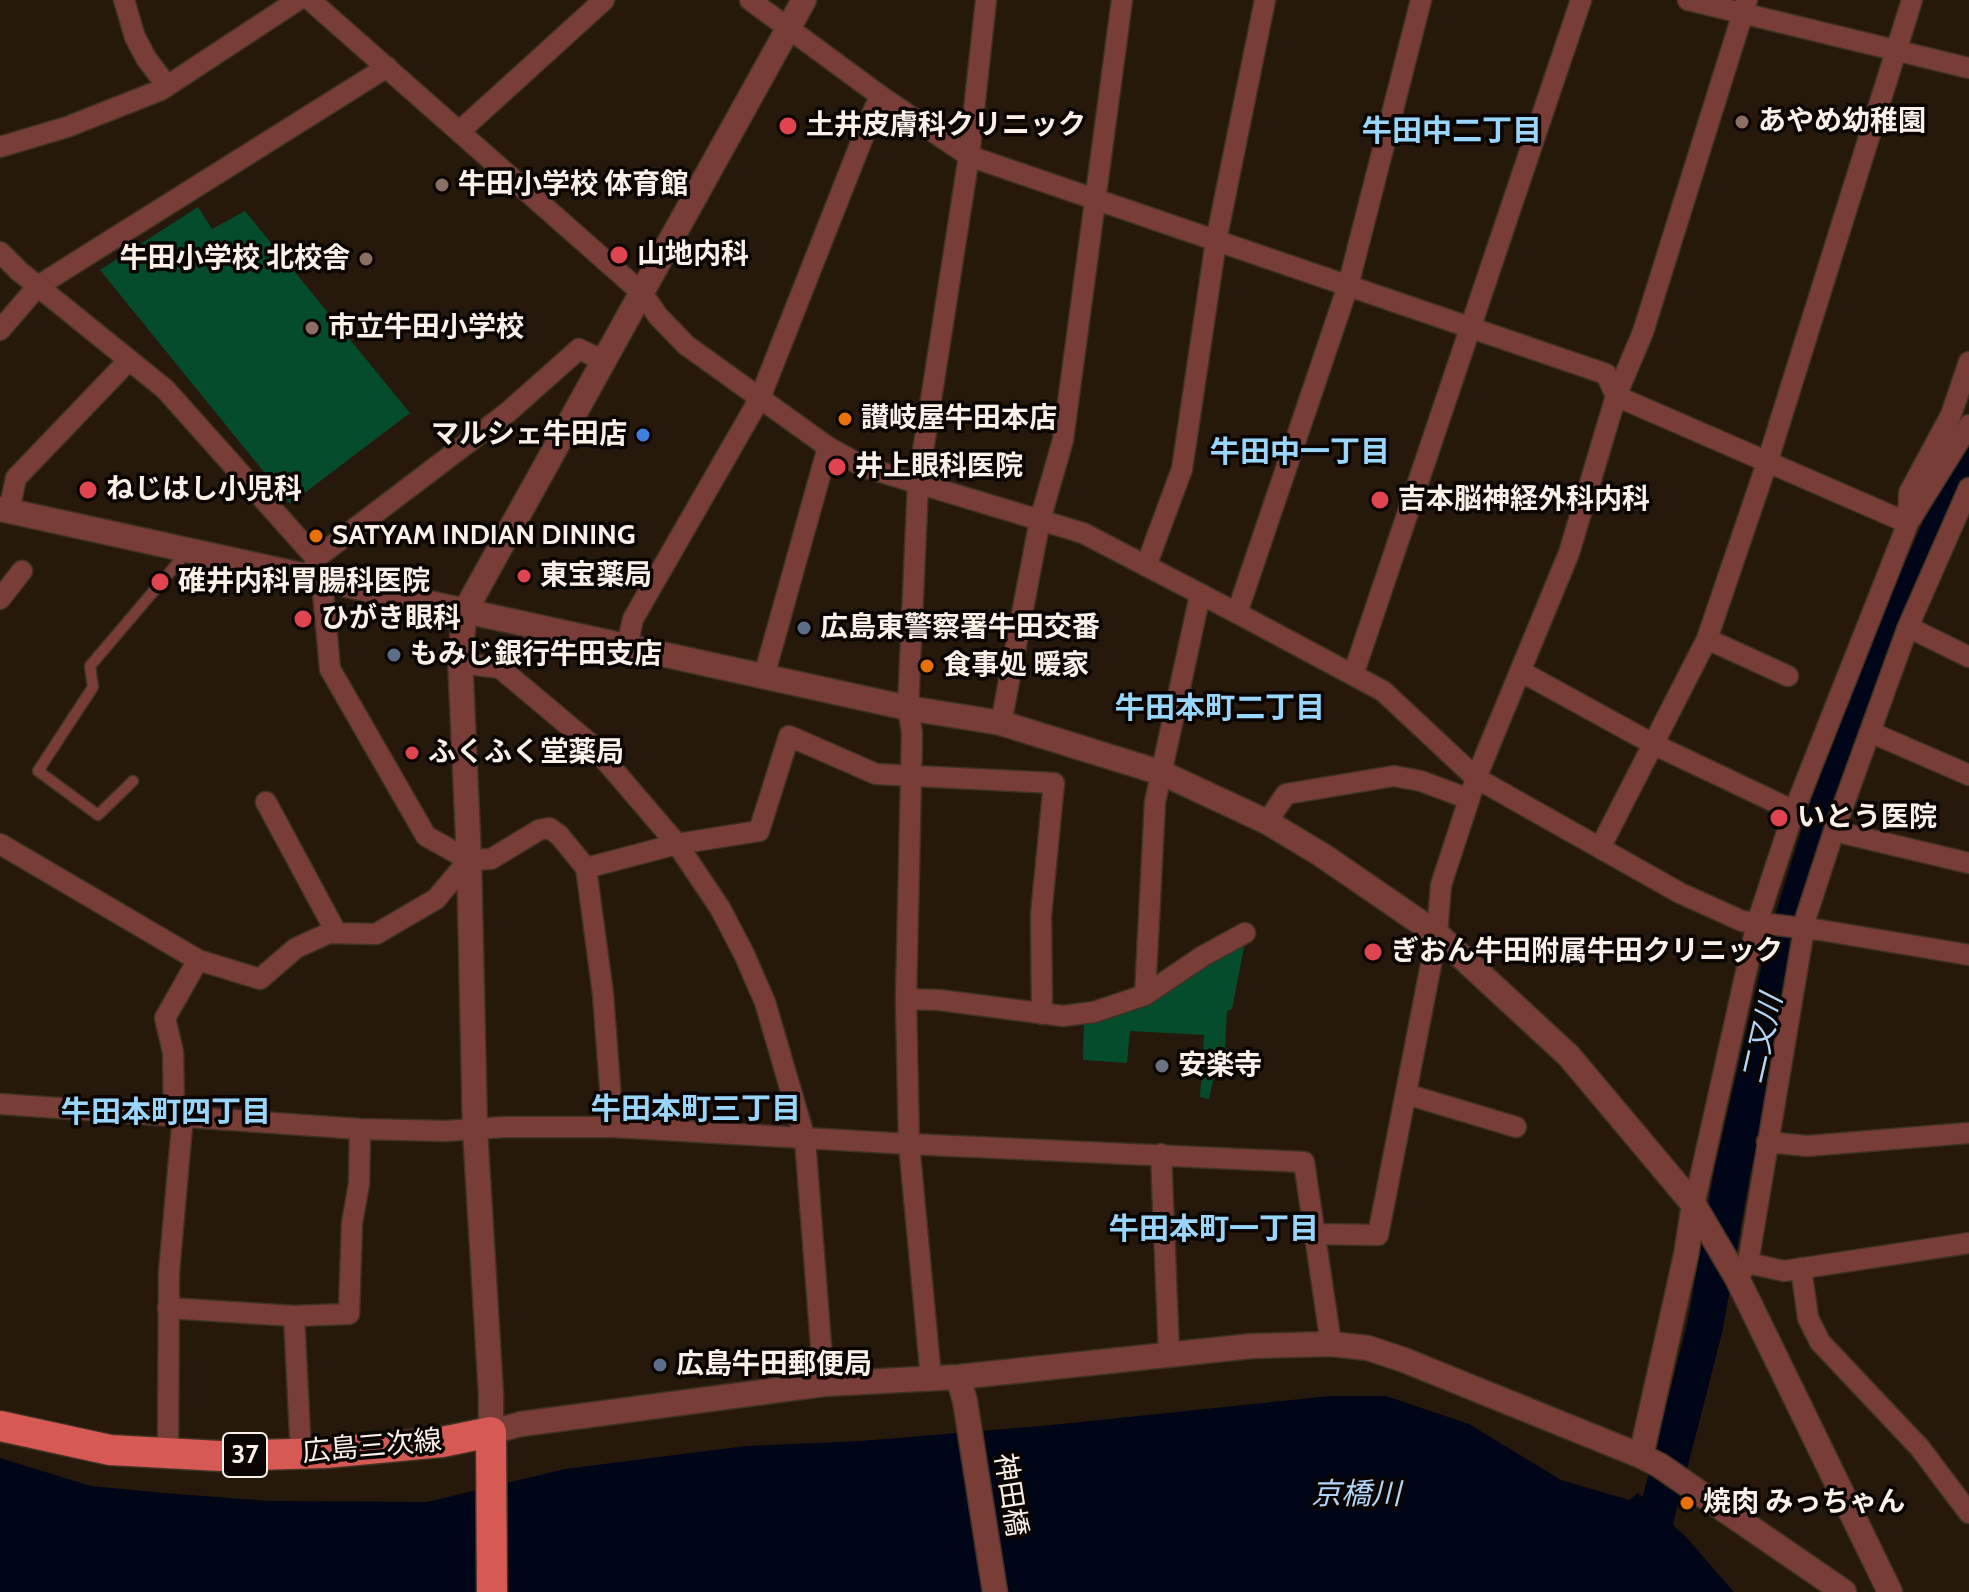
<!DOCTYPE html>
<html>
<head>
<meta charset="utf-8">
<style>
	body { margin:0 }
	canvas { display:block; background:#26180a }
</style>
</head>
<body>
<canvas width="1969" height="1592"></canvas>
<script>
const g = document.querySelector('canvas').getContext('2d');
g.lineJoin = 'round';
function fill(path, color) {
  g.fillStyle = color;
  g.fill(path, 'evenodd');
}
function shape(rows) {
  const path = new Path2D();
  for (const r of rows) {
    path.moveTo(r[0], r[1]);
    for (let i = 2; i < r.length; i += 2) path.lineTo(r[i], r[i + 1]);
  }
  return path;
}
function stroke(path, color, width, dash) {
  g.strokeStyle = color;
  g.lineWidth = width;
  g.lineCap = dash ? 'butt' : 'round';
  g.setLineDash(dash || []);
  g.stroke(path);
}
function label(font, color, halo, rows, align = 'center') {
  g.font = font + ' Cabin,"Noto Sans JP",sans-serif';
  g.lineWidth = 7;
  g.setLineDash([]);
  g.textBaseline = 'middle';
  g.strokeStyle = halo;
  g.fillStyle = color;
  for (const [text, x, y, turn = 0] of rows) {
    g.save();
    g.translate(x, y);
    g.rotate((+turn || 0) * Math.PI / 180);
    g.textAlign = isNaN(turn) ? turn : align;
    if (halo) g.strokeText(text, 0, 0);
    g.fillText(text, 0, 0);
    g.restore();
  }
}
fill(shape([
	[198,207,212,229,245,211,410,413,290,504,100,270],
	[1245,942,1232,1009,1227,1011,1225,1048,1260,1057,1257,1075,1216,1067,1209,1099,1200,1097,1204,1035,1130,1031,1127,1063,1083,1060,1084,1021]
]), '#044c2c');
fill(shape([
	[1330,1396,1386,1396,1469,1424,1561,1480,1629,1500,1638,1493,1686,1537,1734,1592,0,1592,0,1458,91,1486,164,1493,270,1501,427,1502,565,1469,746,1446,861,1441,1052,1425]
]), '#000517');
stroke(shape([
	[1649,1592,1652,1533,1705,1327,1732,1173,1785,944,1824,818,1865,703,1902,613,1969,463]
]), '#000517', 36);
const service = shape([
	[133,781,98,815,38,771,93,687,90,666,187,552]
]);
const minor = shape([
	[124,0,135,37,146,58,167,86],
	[310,0,642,293,658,316,686,345,828,447,864,467,1083,533,1237,613,1383,691,1476,778,1680,893,1742,921,1820,930,1969,955],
	[750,0,882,97,969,156,1606,374,1616,396,1908,523,1909,493,1951,415,1969,362],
	[1688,0,1969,68],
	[460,131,604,0],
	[0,147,67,127,161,90,298,0],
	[0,252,19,271,165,389,316,558,311,579],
	[0,330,38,286,387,67],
	[9,511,16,478,129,360],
	[316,558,507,413,579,349,604,361],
	[1146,566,1182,469,1216,241,1265,0],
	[322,581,330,669,426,836,469,860,491,859,539,830,549,828,559,835,586,868,677,844,759,831,789,736,876,774,1054,783,1041,915,1042,1014],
	[0,599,22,571],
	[1237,613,1348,286,1421,0],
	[1908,627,1969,657],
	[1707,639,1788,676],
	[627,647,633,619,760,398,875,107,882,97],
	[460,663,500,668,593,746,677,844,720,908,744,954,765,1002,805,1139,824,1384],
	[1520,671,1653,744,1794,811],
	[1353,675,1581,0],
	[764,676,828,447],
	[1001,723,1040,520,1063,440,1122,0],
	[1870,732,1969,775],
	[266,802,336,932],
	[1267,822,1286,794,1394,776,1421,781,1469,799],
	[1834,831,1969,863],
	[0,844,198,960,260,979,296,948,329,933,376,934,436,899,469,860],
	[1600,848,1707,639,1768,460,1912,0],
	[586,868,603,994,613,1127],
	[1145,995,1155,802,1200,595],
	[906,999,939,1000,1063,1016,1094,1012,1145,995,1203,956,1245,933],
	[1406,1094,1516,1127],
	[0,1104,360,1129,446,1131,504,1127,613,1127,909,1144,1304,1162,1331,1344],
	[174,1115,173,1052,165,1018,198,960],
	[1767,1142,1807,1146,1969,1133],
	[1161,1154,1169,1354],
	[1694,1205,1757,923,1794,811,1908,523,1969,425],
	[1316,1234,1378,1235,1437,934,1441,885,1476,778,1569,553,1616,396,1643,332,1747,0],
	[1748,1263,1784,1271,1969,1243],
	[1801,1268,1808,1318,1820,1342,1920,1448,1969,1513],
	[1737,1278,1748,1263,1806,917,1834,831,1908,627,1969,488],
	[168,1308,294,1316,349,1314,352,1223,359,1184,360,1129],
	[294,1316,301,1454],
	[931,1378,909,1144,906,999,912,733,908,708,918,483,969,156,986,0],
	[168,1453,169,1272,183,1115]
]);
const tertiary = shape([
	[804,0,465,611,460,656,469,860,475,1129,491,1395,491,1432,521,1424,824,1384,958,1377,1252,1346,1331,1344,1368,1348,1404,1360,1641,1456,1659,1465,1844,1592],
	[0,509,908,708,1001,723,1162,773,1267,822,1322,855,1437,934,1569,1056,1694,1205,1737,1278,1890,1592],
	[958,1377,965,1401,995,1592],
	[1641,1456,1686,1255,1694,1205]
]);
const primary = shape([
	[0,1426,110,1450,220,1456,326,1453,442,1442,491,1432,492,1592]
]);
stroke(service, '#3f3225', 13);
stroke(minor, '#3f3225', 23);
stroke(tertiary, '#3f3225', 27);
stroke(primary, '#3f3225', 33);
stroke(service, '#793d38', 10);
stroke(minor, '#793d38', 20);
stroke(tertiary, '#793d38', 24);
stroke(primary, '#d65953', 30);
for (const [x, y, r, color] of [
	[1742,122,8,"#8d6e63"],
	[788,126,10,"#e0444e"],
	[442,185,8,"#8d6e63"],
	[619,255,10,"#e0444e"],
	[366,259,8,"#8d6e63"],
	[312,328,8,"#8d6e63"],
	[845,419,8,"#e8710a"],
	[643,435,8,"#3f7fe0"],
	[837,467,10,"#e0444e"],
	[88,490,10,"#e0444e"],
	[1380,500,10,"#e0444e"],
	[316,536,8,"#e8710a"],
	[524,576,8,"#e0444e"],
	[160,582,10,"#e0444e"],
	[303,619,10,"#e0444e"],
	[804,628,8,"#5c6f8a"],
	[394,655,8,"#5c6f8a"],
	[927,666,8,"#e8710a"],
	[412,753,8,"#e0444e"],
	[1779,818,10,"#e0444e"],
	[1373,952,10,"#e0444e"],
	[1162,1066,8,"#6b7280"],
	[660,1365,8,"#5c6f8a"],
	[1687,1503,8,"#e8710a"]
]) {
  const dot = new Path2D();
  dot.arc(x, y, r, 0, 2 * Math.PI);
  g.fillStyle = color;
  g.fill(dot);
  stroke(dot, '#0a0502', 3);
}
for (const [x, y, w] of [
	[245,1455,44]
]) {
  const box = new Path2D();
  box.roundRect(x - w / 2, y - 22, w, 44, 6);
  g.fillStyle = '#0a0502';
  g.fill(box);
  stroke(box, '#faf0e7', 2);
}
label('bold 26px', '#faf0e7', null, [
	["37",245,1455]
]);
label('bold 28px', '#faf0e7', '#0a0502', [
	["あやめ幼稚園",1758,122],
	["土井皮膚科クリニック",806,126],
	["牛田小学校 体育館",458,185],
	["山地内科",637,255],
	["牛田小学校 北校舎",350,259,"right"],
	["市立牛田小学校",328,328],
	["讃岐屋牛田本店",861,419],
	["マルシェ牛田店",627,435,"right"],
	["井上眼科医院",855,467],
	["ねじはし小児科",106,490],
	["吉本脳神経外科内科",1398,500],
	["SATYAM INDIAN DINING",332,536],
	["東宝薬局",540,576],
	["碓井内科胃腸科医院",178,582],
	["ひがき眼科",321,619],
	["広島東警察署牛田交番",820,628],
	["もみじ銀行牛田支店",410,655],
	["食事処 暖家",943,666],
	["ふくふく堂薬局",428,753],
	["いとう医院",1797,818],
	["ぎおん牛田附属牛田クリニック",1391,952],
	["安楽寺",1178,1066],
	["広島牛田郵便局",676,1365],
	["焼肉 みっちゃん",1703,1503]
], 'left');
label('28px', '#faf0e7', '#0a0502', [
	["広島三次線",372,1447,-5],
	["神田橋",1010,1495,81]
]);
label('bold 30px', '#9ad6fb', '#0a0502', [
	["牛田中二丁目",1452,132],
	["牛田中一丁目",1300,453],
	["牛田本町二丁目",1220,709],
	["牛田本町三丁目",696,1110],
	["牛田本町四丁目",166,1113],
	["牛田本町一丁目",1214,1230]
]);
label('italic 30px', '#b1d5f9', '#0a0502', [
	["二又川",1763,1039,-77],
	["京橋川",1356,1495]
]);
</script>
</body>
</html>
